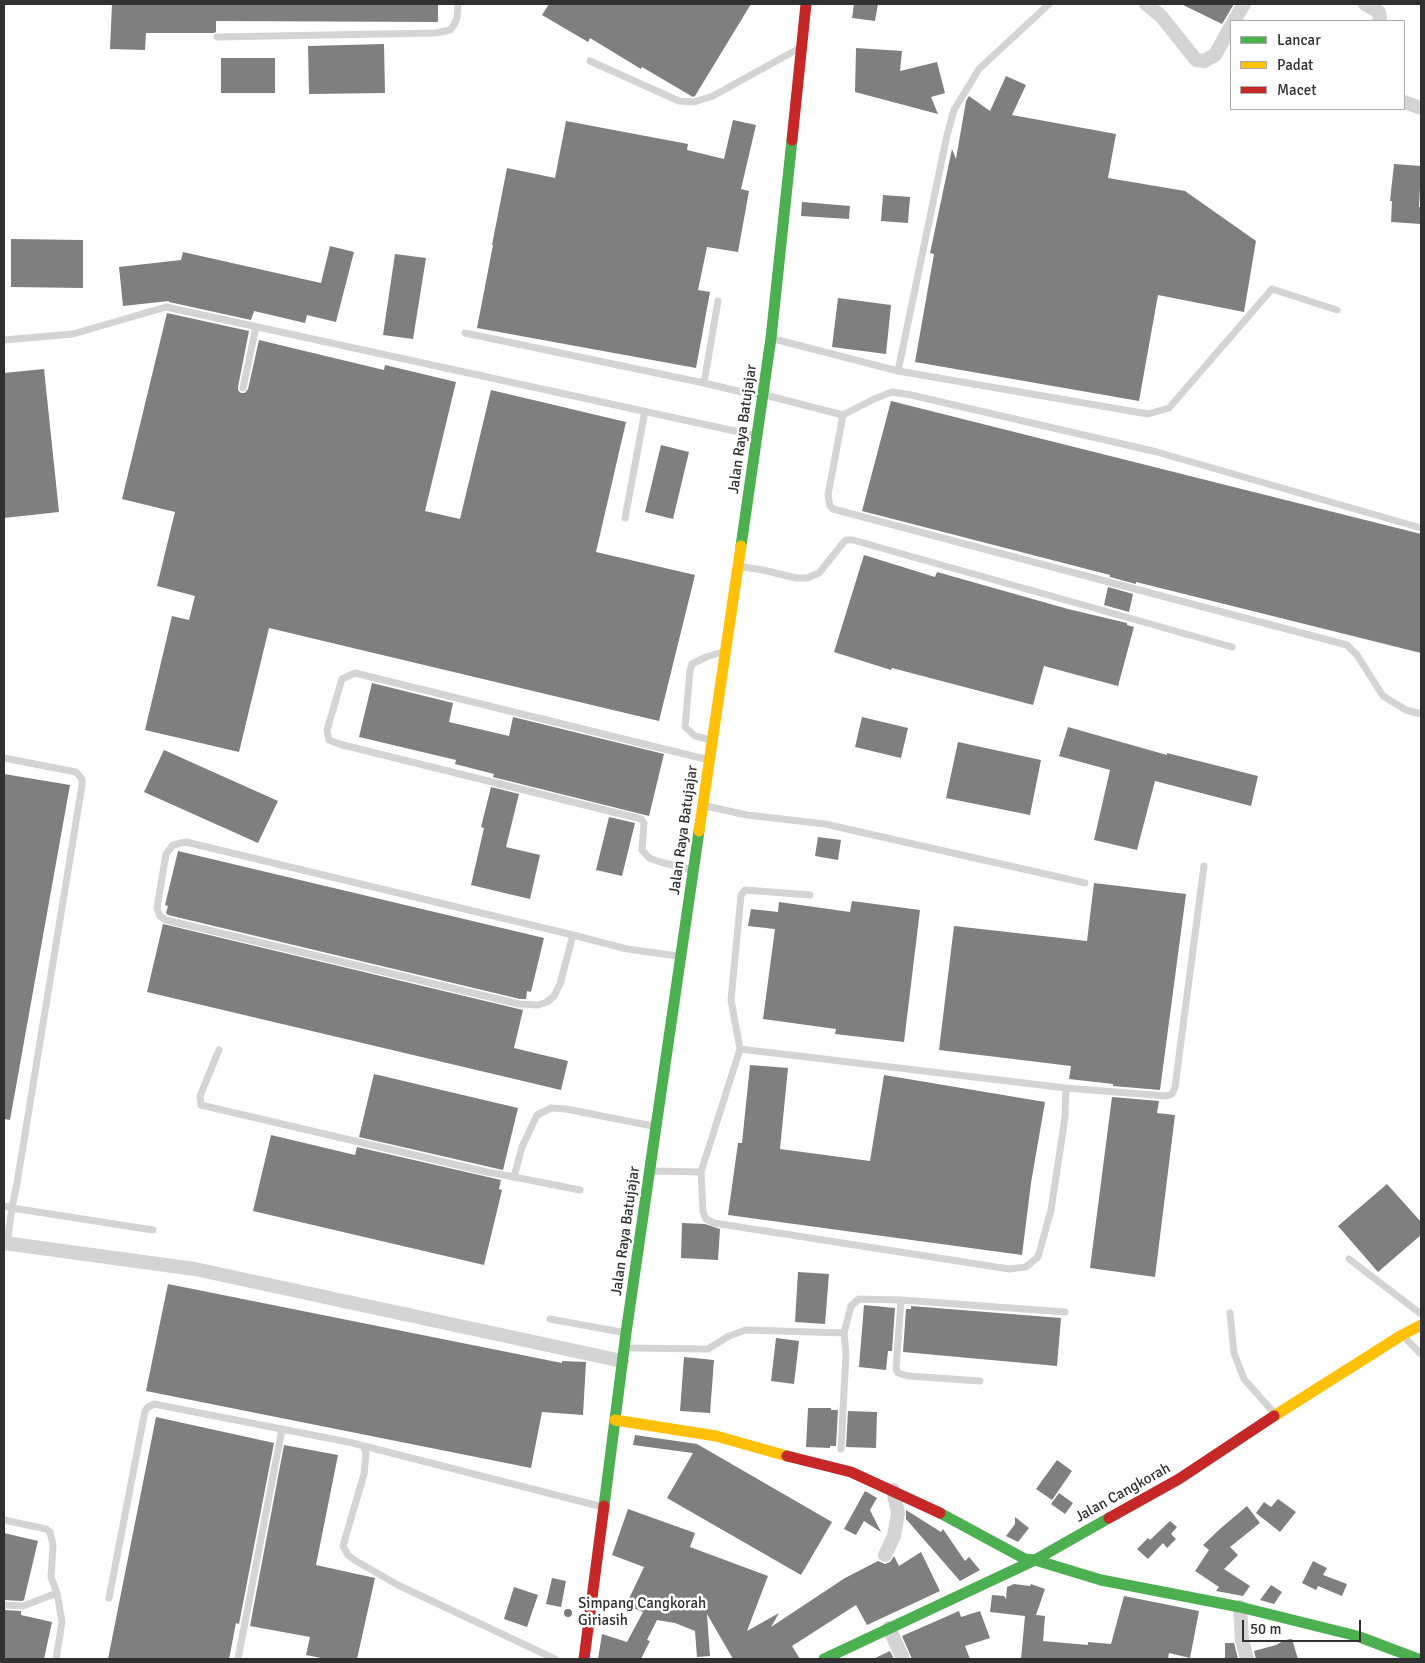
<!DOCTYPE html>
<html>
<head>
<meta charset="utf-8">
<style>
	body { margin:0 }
	#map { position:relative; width:1425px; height:1663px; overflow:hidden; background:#fff; font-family:Signika,sans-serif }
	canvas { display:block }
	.frame { position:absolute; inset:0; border:5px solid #303030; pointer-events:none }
	.legend { position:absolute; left:1230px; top:20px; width:175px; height:90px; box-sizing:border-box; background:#fff; border:1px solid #acacac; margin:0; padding:6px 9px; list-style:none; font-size:15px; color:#303030 }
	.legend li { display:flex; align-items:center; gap:10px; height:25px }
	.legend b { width:25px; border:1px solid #acacac }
	.scale { position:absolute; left:1242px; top:1620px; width:119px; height:22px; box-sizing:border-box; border:2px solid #303030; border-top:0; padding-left:6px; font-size:15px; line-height:18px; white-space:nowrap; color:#303030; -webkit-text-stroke:4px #fff; paint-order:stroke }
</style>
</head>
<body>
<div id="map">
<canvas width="1425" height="1663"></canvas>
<div class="frame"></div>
<ul class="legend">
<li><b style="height:6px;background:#4caf50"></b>Lancar</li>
<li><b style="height:6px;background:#ffc107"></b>Padat</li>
<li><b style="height:6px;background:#c62828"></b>Macet</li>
</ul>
<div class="scale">50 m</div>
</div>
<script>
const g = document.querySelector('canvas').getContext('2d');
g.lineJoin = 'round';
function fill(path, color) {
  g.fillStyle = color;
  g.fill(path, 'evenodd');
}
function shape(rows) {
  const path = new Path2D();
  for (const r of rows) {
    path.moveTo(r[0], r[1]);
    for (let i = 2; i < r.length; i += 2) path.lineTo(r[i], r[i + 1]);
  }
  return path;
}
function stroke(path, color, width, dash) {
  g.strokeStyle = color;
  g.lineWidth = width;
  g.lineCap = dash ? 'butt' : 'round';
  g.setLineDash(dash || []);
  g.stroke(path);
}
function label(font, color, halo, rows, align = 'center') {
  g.font = font + ' Signika,sans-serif';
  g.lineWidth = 5;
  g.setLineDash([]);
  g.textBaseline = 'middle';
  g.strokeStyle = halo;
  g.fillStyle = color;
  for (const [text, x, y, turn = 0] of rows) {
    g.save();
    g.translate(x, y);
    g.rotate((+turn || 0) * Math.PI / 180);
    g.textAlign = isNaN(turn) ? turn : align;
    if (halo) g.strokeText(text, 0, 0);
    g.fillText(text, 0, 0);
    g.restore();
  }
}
fill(shape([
	[112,4,438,4,438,22,216,21,216,32,214,33,146,33,145,50,110,49],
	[549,4,751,4,695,96,693,97,642,67,641,69,590,38,588,42,542,15],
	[854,4,878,4,875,21,852,18],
	[1181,4,1234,4,1222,24],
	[384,44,385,93,309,94,308,46],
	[856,48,902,51,900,71,937,62,945,93,931,97,938,114,855,92],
	[221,58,275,58,275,93,221,93],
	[1006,76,1026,85,1012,115,1116,134,1108,178,1185,191,1256,241,1244,312,1158,295,1139,401,915,362,934,254,930,253,952,149,956,159,966,101,969,96,990,111],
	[733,120,756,125,741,189,749,191,738,252,707,247,698,290,710,292,696,368,477,328,493,245,492,245,507,168,555,178,566,121,688,144,687,150,724,159],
	[1394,164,1421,166,1419,207,1421,207,1421,224,1391,222,1392,201,1390,201],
	[883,195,910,197,908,223,881,221],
	[802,202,850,206,849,219,801,216],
	[11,239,83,240,83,288,11,287],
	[330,246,354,252,336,322,307,315,305,323,254,311,251,320,169,302,169,301,123,306,119,267,181,260,183,252,321,283],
	[395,254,426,258,413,339,383,335],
	[838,298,891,305,886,354,832,347],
	[167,313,249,331,238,387,238,390,241,393,245,393,248,389,259,340,384,370,385,365,456,382,425,511,460,519,491,390,626,422,596,552,695,575,659,721,269,628,239,752,145,730,172,616,189,620,195,596,157,586,175,512,122,499],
	[44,369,59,512,4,518,4,373],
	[891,401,1421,534,1421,653,1136,582,1136,584,1110,577,1110,575,862,511],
	[661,445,689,452,673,519,645,512],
	[864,555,935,577,937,572,1068,609,1127,623,1127,625,1134,627,1118,686,1044,666,1033,705,892,668,891,670,834,652],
	[1108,587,1133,594,1129,612,1104,605],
	[372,683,453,703,449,722,509,736,513,717,664,754,649,816,493,777,494,774,455,764,456,760,359,737],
	[862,717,908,728,901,758,855,747],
	[1068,727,1167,755,1167,753,1258,776,1251,806,1155,781,1137,850,1094,840,1110,770,1059,756],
	[958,742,1041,760,1030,815,946,798],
	[164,750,278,801,258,843,144,792],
	[4,774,70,785,10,1120,4,1119],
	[491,787,519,794,506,847,540,855,530,899,471,885,484,828,481,827],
	[609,817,635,823,622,876,596,870],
	[818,837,841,840,838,860,815,856],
	[178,851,544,938,531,992,527,991,526,999,520,999,168,915,166,913,168,906,165,905],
	[1094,883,1186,894,1160,1090,1113,1086,1113,1084,1069,1079,1071,1066,939,1050,954,926,1087,941],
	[852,901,920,910,904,1042,835,1034,836,1029,763,1019,775,929,748,926,751,909,778,912,779,902,850,912],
	[163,924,523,1010,514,1048,568,1061,561,1090,147,992],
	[750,1065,788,1068,780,1149,870,1161,884,1075,1045,1102,1031,1183,1022,1255,728,1215,738,1143,742,1143],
	[374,1074,518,1108,503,1170,359,1137],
	[1112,1097,1159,1101,1157,1113,1175,1115,1155,1277,1090,1268],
	[271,1135,355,1155,357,1147,501,1180,499,1189,502,1190,484,1265,253,1211],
	[1387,1184,1421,1222,1421,1235,1378,1272,1338,1226],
	[682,1223,705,1224,720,1229,718,1260,681,1258],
	[798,1272,829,1274,825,1324,795,1322],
	[168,1284,562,1363,562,1361,586,1362,583,1415,542,1412,531,1468,146,1391],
	[864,1305,895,1308,892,1351,888,1351,886,1370,859,1367],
	[911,1306,1061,1318,1057,1366,903,1352,906,1309,911,1309],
	[776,1338,799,1341,794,1384,771,1381],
	[684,1357,714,1360,710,1413,680,1411],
	[808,1408,831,1408,831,1410,838,1410,836,1446,830,1446,830,1448,806,1447],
	[848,1411,877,1412,876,1448,846,1447],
	[156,1417,274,1443,239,1624,236,1623,229,1659,108,1659],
	[635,1435,697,1444,832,1522,801,1575,667,1498,693,1453,633,1445],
	[284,1445,338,1455,316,1565,375,1578,357,1659,326,1659,306,1655,310,1637,250,1626],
	[1057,1460,1072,1471,1052,1500,1036,1489],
	[865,1491,877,1498,870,1510,881,1532,864,1521,856,1535,844,1529],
	[1059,1493,1073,1503,1065,1514,1051,1504],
	[1278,1499,1296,1512,1280,1532,1256,1513,1264,1502,1271,1507],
	[1247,1506,1260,1523,1230,1547,1238,1555,1224,1569,1250,1586,1243,1596,1216,1591,1219,1587,1195,1571,1209,1550,1203,1545,1221,1528],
	[628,1509,695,1533,690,1547,768,1576,747,1631,779,1613,771,1627,845,1578,878,1561,885,1564,890,1562,894,1556,899,1566,921,1552,940,1591,867,1625,856,1605,792,1646,800,1659,733,1659,707,1614,710,1656,697,1657,695,1631,675,1623,657,1620,647,1640,650,1641,641,1659,598,1659,602,1634,627,1642,643,1612,626,1605,644,1567,612,1555],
	[906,1510,941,1532,943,1529,965,1561,969,1557,980,1570,960,1581,906,1519],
	[1015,1517,1029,1528,1018,1542,1006,1536,1015,1524],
	[1170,1521,1177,1527,1171,1534,1176,1539,1167,1548,1163,1543,1148,1559,1137,1549,1148,1538,1150,1540],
	[4,1533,38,1541,24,1600,22,1601,4,1600],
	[1313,1561,1327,1568,1323,1575,1347,1584,1342,1596,1318,1586,1316,1590,1302,1583],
	[552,1578,566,1581,561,1607,546,1604],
	[1014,1584,1030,1586,1031,1584,1045,1589,1036,1615,1045,1616,1043,1641,1088,1645,1088,1642,1111,1644,1124,1596,1199,1611,1190,1658,1169,1653,1168,1659,1021,1659,1025,1616,990,1612,992,1595,1004,1596,1006,1599,1007,1587],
	[1271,1585,1282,1592,1274,1604,1260,1600],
	[514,1587,538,1595,527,1627,504,1619],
	[4,1610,21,1611,21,1615,52,1622,44,1659,4,1659],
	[959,1611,961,1617,980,1611,990,1638,965,1646,970,1659,912,1659,902,1636],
	[1292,1639,1298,1659,1256,1659,1254,1651,1276,1645,1285,1640],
	[1225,1643,1234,1643,1238,1659,1225,1659],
	[890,1651,894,1659,873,1659]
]), '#7f7f7f');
stroke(shape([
	[217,37,436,33,450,30,454,25,457,18,458,4],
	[590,61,679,101,694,102,713,96,796,50],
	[465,333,704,383,746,393,758,394],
	[774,339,898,371,1148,414,1169,408,1272,289,1337,310],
	[4,340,73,334,166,307,753,435],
	[898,371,947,135,954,110,979,69,1049,4],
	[704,383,718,301],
	[243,388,256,327],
	[769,396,843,415,874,399,892,392,911,395,1157,452,1421,528],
	[843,415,828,495,830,506,833,509,1347,645,1357,655,1383,696,1406,710,1421,714],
	[625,518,645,411],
	[743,567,763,570,796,578,807,578,819,573,843,543,846,540,853,540,1232,647],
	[707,739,695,736,685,727,690,671,692,664,706,657,719,653],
	[4,758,76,772,82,779,82,785,17,1183,12,1208,4,1206],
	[706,806,747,815,825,824,1085,883],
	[186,842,573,935,560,984,554,996,547,1002,538,1005,519,1004,166,920,160,916,157,908,166,854,173,845,186,842],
	[689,869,660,862,649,858,642,850,644,823,641,819,339,744,329,740,327,730,342,679,355,673,705,759],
	[810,895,745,890,741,895,731,1000,740,1049,701,1172,703,1211,706,1219,714,1223,1009,1269,1026,1267,1038,1257,1051,1210,1065,1117,1066,1088],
	[573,935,627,949,678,956],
	[740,1049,1066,1088,1166,1096,1172,1094,1175,1087,1204,866],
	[219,1050,200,1096,201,1105,487,1172,514,1177,522,1147,537,1115,551,1108,566,1109,653,1126],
	[654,1171,701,1172],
	[514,1177,580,1190],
	[7,1244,12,1208,153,1230],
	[1349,1259,1421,1314],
	[901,1300,896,1369,898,1373,908,1376,980,1381],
	[1230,1313,1234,1353,1244,1379,1275,1414],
	[550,1319,621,1332],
	[1404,1337,1421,1354],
	[627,1348,708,1349,729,1336,746,1330,844,1333,851,1306,859,1299,901,1300,1065,1312],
	[364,1446,599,1506],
	[841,1449,846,1354,844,1333],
	[4,1520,46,1529,50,1532,53,1545,51,1577,57,1593,62,1622,56,1659],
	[109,1598,145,1411,148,1407,154,1404,353,1443,364,1446,366,1454,364,1474,343,1546,348,1555,356,1561,398,1585,555,1659],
	[4,1605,23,1606,57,1593],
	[238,1659,282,1429]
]), '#d4d4d4', 7);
stroke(shape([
	[1146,4,1161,16,1196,60,1204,61,1215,55,1231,26],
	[1365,4,1379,12,1380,17,1379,21],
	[1234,21,1244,4],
	[1404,102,1421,108],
	[4,1243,195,1269,622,1361],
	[885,1555,894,1536,898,1513,893,1490],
	[1240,1607,1242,1640,1247,1659],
	[889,1628,903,1659]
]), '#d4d4d4', 14);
stroke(shape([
	[741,546,771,338,792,140],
	[604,1506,626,1333,699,831],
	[940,1513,1025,1559,1035,1560,1101,1580,1240,1607,1357,1636,1418,1659],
	[824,1659,1035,1560,1109,1518]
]), '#4caf50', 11);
stroke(shape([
	[699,831,741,546],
	[1274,1416,1402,1335,1421,1325],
	[615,1420,716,1436,787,1456]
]), '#ffc107', 11);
stroke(shape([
	[792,140,806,4],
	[787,1456,851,1472,940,1513],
	[1109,1518,1179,1479,1274,1416],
	[584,1659,604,1506]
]), '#c62828', 11);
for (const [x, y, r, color] of [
	[568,1613,5,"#787878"]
]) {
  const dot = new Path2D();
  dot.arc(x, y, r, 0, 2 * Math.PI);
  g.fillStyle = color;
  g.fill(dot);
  stroke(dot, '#fff', 2);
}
label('15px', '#303030', '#fff', [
	["Jalan Raya Batujajar",743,429,-82],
	["Jalan Raya Batujajar",684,830,-82],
	["Jalan Raya Batujajar",626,1231,-82],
	["Jalan Cangkorah",1123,1493,-29]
]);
label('15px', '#303030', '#fff', [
	["Simpang Cangkorah",578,1604],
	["Giriasih",578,1621]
], 'left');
</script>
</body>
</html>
